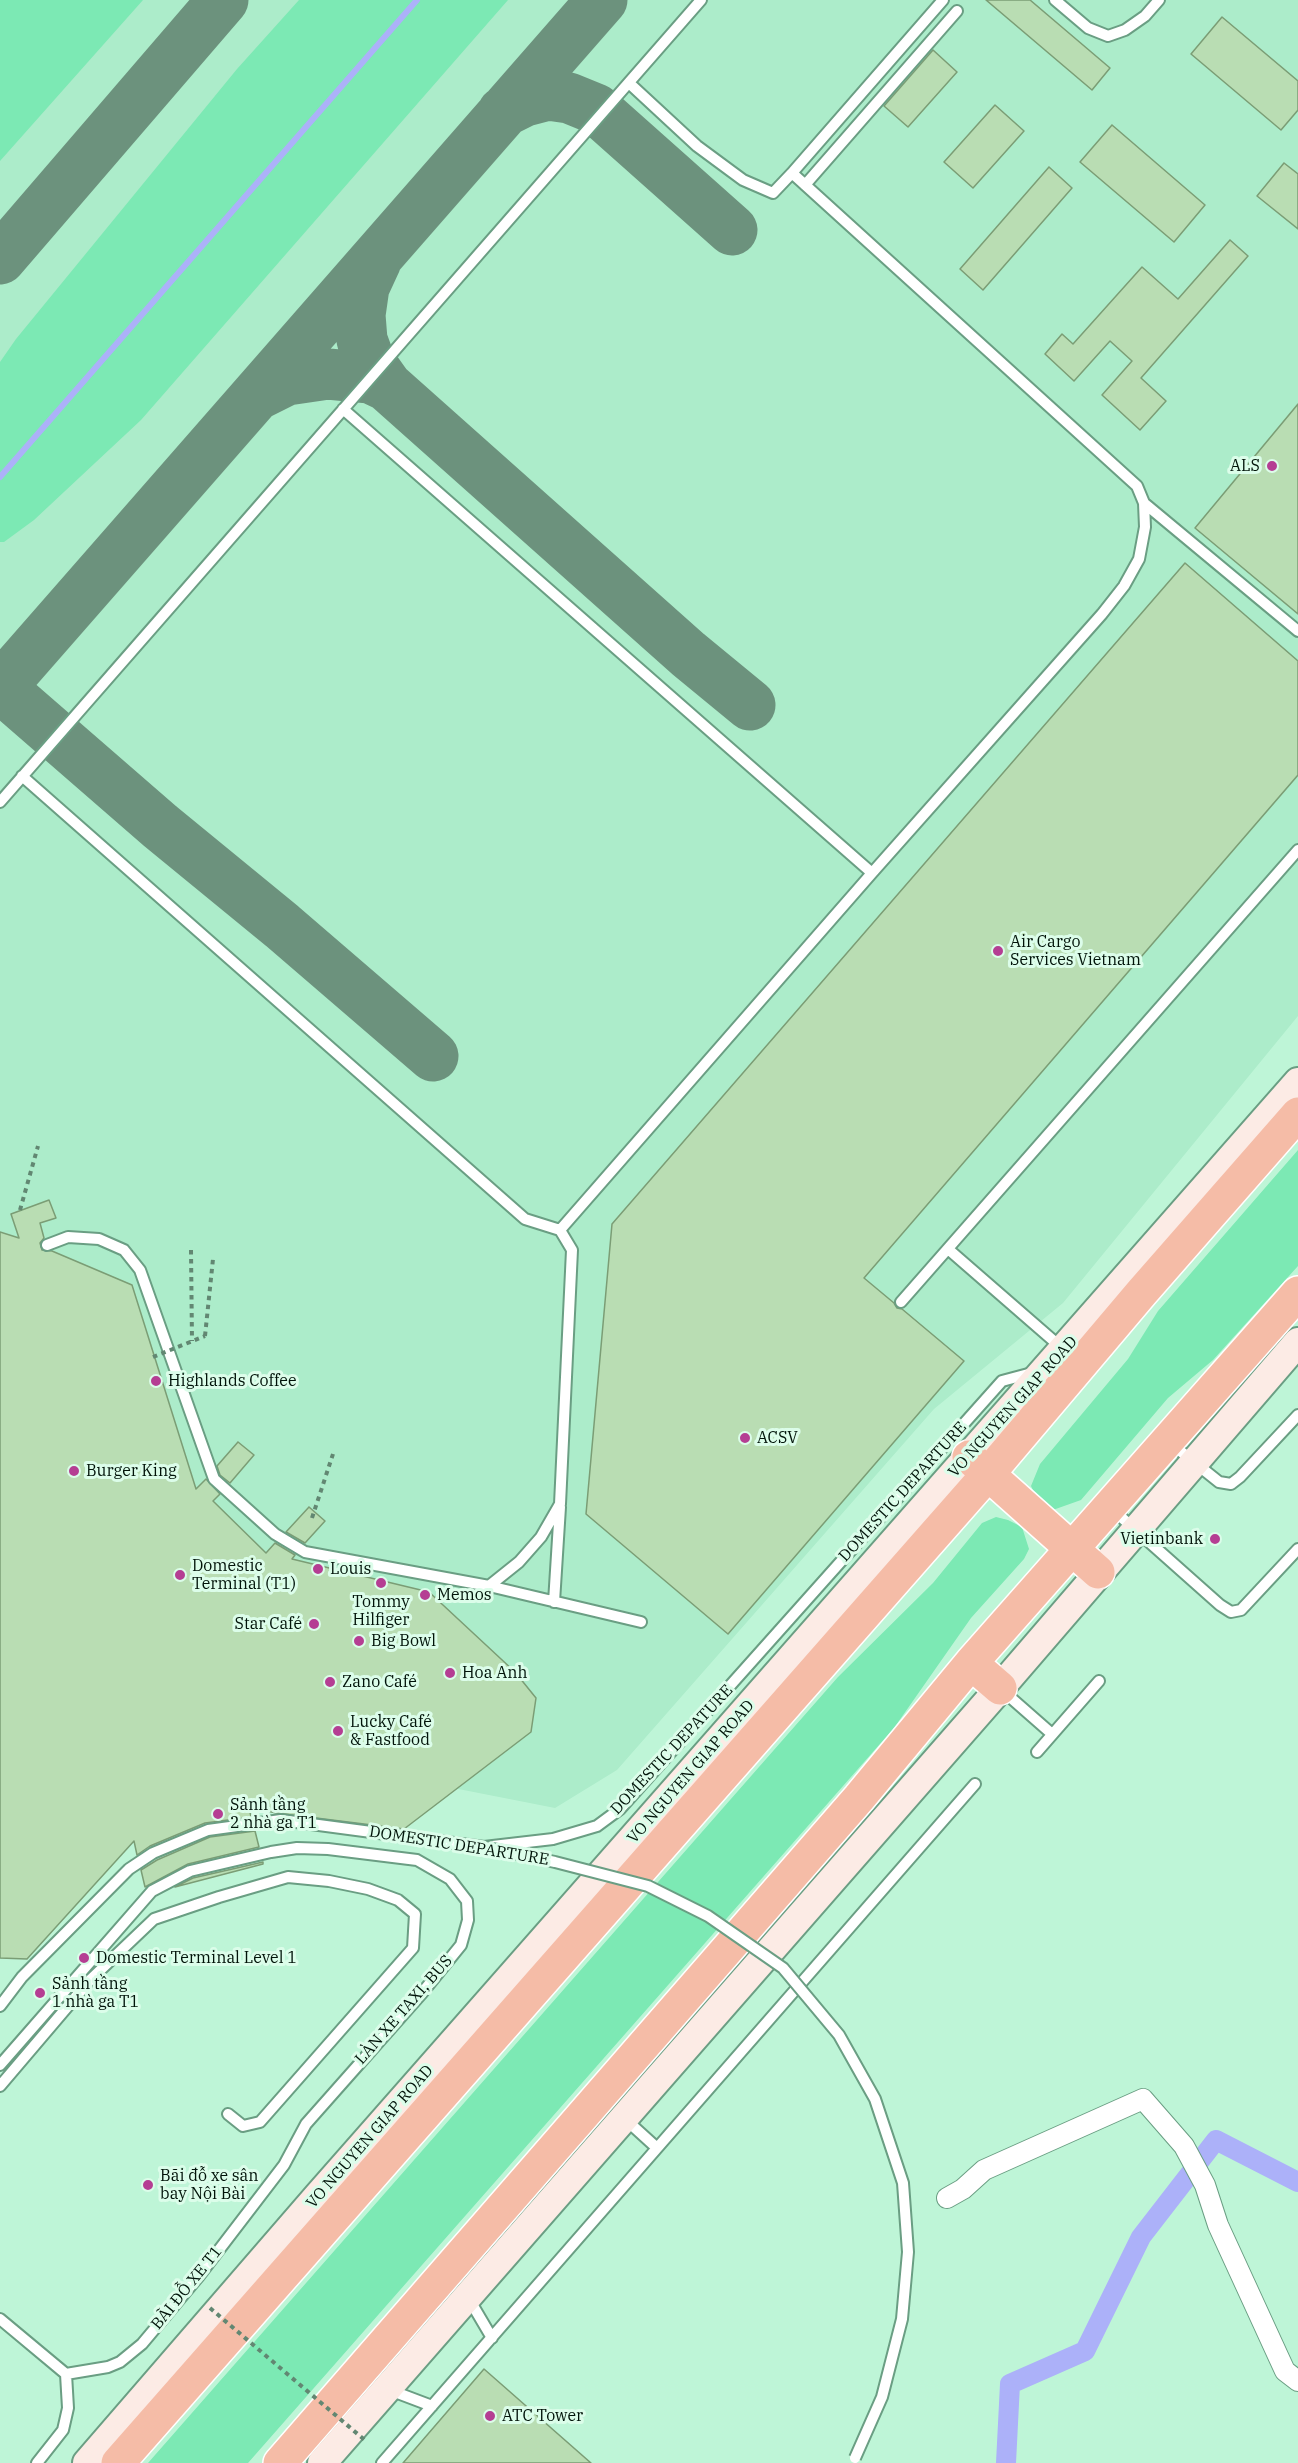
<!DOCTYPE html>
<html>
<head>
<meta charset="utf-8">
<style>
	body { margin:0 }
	canvas { display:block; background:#bef5d7 }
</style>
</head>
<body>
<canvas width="1298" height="2463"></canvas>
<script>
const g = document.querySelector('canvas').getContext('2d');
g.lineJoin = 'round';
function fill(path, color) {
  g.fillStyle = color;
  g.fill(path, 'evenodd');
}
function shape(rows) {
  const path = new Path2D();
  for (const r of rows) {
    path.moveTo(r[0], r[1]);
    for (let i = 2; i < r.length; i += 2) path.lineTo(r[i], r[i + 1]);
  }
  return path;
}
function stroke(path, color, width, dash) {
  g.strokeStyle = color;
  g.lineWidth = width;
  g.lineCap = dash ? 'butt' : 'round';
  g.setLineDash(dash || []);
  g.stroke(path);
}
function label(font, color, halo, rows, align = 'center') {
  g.font = font + ' "IBM Plex Serif",serif';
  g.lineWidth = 6;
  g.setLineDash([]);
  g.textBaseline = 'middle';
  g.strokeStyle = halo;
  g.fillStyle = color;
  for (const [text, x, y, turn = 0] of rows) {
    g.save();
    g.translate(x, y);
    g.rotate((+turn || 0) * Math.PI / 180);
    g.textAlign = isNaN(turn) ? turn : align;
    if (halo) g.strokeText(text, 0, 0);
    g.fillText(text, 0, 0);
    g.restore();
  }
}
fill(shape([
	[0,0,1298,0,1298,1016,1063,1303,934,1409,617,1770,555,1808,138,1726,0,1886]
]), '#acecca');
fill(shape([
	[0,0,143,0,0,161],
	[299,0,508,0,141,420,34,520,4,542,0,542,0,362,16,339,237,69],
	[1298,1150,1298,1266,1213,1360,1168,1398,1081,1500,1050,1511,1038,1501,1031,1486,1040,1464,1128,1359,1158,1311],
	[996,1517,1008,1520,1022,1527,1029,1549,1024,1559,971,1618,894,1728,248,2463,148,2463,838,1677,933,1583,982,1523]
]), '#7ce9b4');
stroke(shape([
	[0,477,417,0]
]), '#acb1f9', 6);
stroke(shape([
	[1006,2463,1010,2384,1085,2351,1141,2237,1216,2140,1298,2182]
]), '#acb1f9', 20);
stroke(shape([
	[503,112,525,101,548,95,569,98,596,109,732,230],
	[0,259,223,0],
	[376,261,364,287,360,315,362,340,370,362,387,386],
	[257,395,287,380,328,374,370,378,387,386,688,654,750,705],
	[0,687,160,826,282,926,433,1056],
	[0,688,602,0]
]), '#6c927d', 51);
const building = shape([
	[986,0,1030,0,1110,68,1092,90,986,0],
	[1222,17,1298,81,1298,110,1281,130,1191,54,1222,17],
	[933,50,957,72,908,127,884,106,933,50],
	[995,105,1024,131,973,188,944,162,995,105],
	[1112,125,1205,205,1174,242,1080,162,1112,125],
	[1284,163,1298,174,1298,229,1257,196,1284,163],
	[1049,167,1072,188,983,290,960,269,1049,167],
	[1230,240,1248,256,1141,378,1166,401,1140,430,1102,395,1132,361,1110,341,1074,381,1045,354,1062,334,1073,344,1142,267,1178,299,1230,240],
	[1298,404,1298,614,1195,528,1298,404],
	[1185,563,1298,661,1298,775,864,1278,894,1303,897,1308,902,1309,964,1361,728,1634,586,1514,612,1224,1185,563],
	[49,1200,56,1218,40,1223,44,1238,40,1243,42,1250,52,1251,132,1285,196,1489,206,1479,220,1494,213,1501,266,1553,275,1543,295,1555,292,1559,429,1592,515,1672,536,1698,531,1732,404,1829,276,1813,249,1807,251,1817,205,1823,150,1846,137,1855,134,1841,27,1959,0,1958,0,1232,19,1238,11,1214,49,1200],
	[238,1442,254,1455,230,1483,220,1475,217,1466,238,1442],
	[309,1507,325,1521,305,1543,286,1532,309,1507],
	[255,1831,259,1847,188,1864,145,1887,141,1870,157,1860,210,1837,255,1831],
	[263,1862,263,1864,175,1887,193,1878,263,1862],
	[484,2369,591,2463,403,2463,484,2369]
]);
fill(building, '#b9ddb3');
stroke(building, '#7b9d75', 1.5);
const lane = shape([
	[1055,0,1088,28,1108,36,1125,30,1145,16,1159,0],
	[629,83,697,146,743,180,773,193,792,173],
	[805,185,957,11],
	[343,409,872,873],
	[1144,503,1298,631],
	[22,776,525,1219,560,1230],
	[0,802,701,0],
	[47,1245,68,1237,99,1239,124,1250,140,1270,214,1479,275,1534,305,1552,489,1586,641,1622],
	[948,1249,1063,1349],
	[901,1302,1298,850],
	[1169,1442,1219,1482,1231,1484,1240,1477,1298,1415],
	[1112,1509,1220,1605,1231,1612,1241,1610,1298,1549],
	[489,1586,519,1562,541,1537,560,1504,572,1250,560,1230,872,873,1102,614,1124,586,1139,559,1145,527,1144,503,1137,486,792,173,943,0],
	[554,1602,560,1507],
	[1003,1691,1052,1734],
	[1037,1752,1099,1681],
	[0,2006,22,1977,129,1869,153,1853,208,1830,281,1820,484,1847,553,1839,597,1826,620,1809,1002,1381,1032,1373],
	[0,2065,152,1891,190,1871,271,1852,297,1848,328,1849,417,1860,450,1879,467,1901,468,1920,461,1945,422,1993,306,2124,284,2165,199,2276,142,2344,120,2362,108,2367,66,2374],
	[0,2086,91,1979,154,1919,219,1897,288,1877,329,1881,368,1889,398,1900,415,1914,413,1948,260,2122,243,2126,228,2114],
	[624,2118,657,2148],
	[469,2299,492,2338],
	[0,2319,66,2374],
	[387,2389,432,2406],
	[37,2463,63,2430,68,2408,66,2374],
	[382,2463,975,1784]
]);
const street = shape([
	[947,2198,963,2189,984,2170,1143,2099,1184,2146,1205,2185,1218,2225,1279,2358,1285,2371,1298,2381]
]);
const secondary = shape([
	[87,2463,318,2196,1298,1082],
	[322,2463,1000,1688,1298,1342]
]);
const highway = shape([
	[969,1457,1098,1572],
	[971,1663,1000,1688],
	[118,2463,988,1474,1142,1292,1298,1114],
	[280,2463,859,1798,971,1663,1298,1293]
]);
stroke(lane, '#6a9e83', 14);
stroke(street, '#6a9e83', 22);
stroke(secondary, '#6a9e83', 32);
stroke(highway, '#fff', 36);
stroke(shape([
	[20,1210,38,1146],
	[191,1250,192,1341],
	[205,1336,213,1259],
	[312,1518,333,1454]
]), '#628772', 4, [4.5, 4.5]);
stroke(lane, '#fff', 10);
stroke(street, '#fff', 20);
stroke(secondary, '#fcebe5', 28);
stroke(highway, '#f5bca7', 33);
const laneBridge = shape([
	[484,1847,555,1862,648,1886,708,1916,783,1968,839,2035,875,2099,903,2183,908,2252,902,2319,882,2397,855,2458]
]);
stroke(laneBridge, '#6a9e83', 14, []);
stroke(shape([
	[153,1357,205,1336],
	[210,2308,367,2442]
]), '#628772', 4, [4.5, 4.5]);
stroke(laneBridge, '#fff', 10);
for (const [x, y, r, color] of [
	[1272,466,6,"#b53e93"],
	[998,951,6,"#b53e93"],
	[156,1381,6,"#b53e93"],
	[745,1438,6,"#b53e93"],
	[74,1471,6,"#b53e93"],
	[1215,1539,6,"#b53e93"],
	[318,1569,6,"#b53e93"],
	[180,1575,6,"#b53e93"],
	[381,1583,6,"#b53e93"],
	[425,1595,6,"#b53e93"],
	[314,1624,6,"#b53e93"],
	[359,1641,6,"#b53e93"],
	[450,1673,6,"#b53e93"],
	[330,1682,6,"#b53e93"],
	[338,1731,6,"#b53e93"],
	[218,1814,6,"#b53e93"],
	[84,1958,6,"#b53e93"],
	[40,1993,6,"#b53e93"],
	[148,2185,6,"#b53e93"],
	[490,2416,6,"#b53e93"]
]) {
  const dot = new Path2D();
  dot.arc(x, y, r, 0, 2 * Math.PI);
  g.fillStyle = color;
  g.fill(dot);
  stroke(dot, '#dcfdea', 2);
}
label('16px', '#011309', '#dcfdea', [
	["ALS",1260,466,"right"],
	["Air Cargo",1010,942],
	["Services Vietnam",1010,960],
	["Highlands Coffee",168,1381],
	["ACSV",757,1438],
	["Burger King",86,1471],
	["Vietinbank",1203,1539,"right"],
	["Domestic",192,1566],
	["Terminal (T1)",192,1584],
	["Louis",330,1569],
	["Memos",437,1595],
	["Tommy",381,1602,"center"],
	["Hilfiger",381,1620,"center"],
	["Star Café",302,1624,"right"],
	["Big Bowl",371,1641],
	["Hoa Anh",462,1673],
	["Zano Café",342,1682],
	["Lucky Café",350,1722],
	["& Fastfood",350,1740],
	["Sảnh tầng",230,1805],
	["2 nhà ga T1",230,1823],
	["Domestic Terminal Level 1",96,1958],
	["Sảnh tầng",52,1984],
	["1 nhà ga T1",52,2002],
	["Bãi đỗ xe sân",160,2176],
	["bay Nội Bài",160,2194],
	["ATC Tower",502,2416]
], 'left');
label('16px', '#011309', '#dcfdea', [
	["VO NGUYEN GIAP ROAD",1013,1407,-48],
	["DOMESTIC DEPARTURE",903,1492,-48],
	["DOMESTIC DEPATURE",672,1750,-47],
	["VO NGUYEN GIAP ROAD",691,1772,-49],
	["DOMESTIC DEPARTURE",459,1846,9],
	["LÀN XE TAXI, BUS",404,2010,-49],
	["VO NGUYEN GIAP ROAD",370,2137,-49],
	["BÃI ĐỖ XE T1",187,2288,-51]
]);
</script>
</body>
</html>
